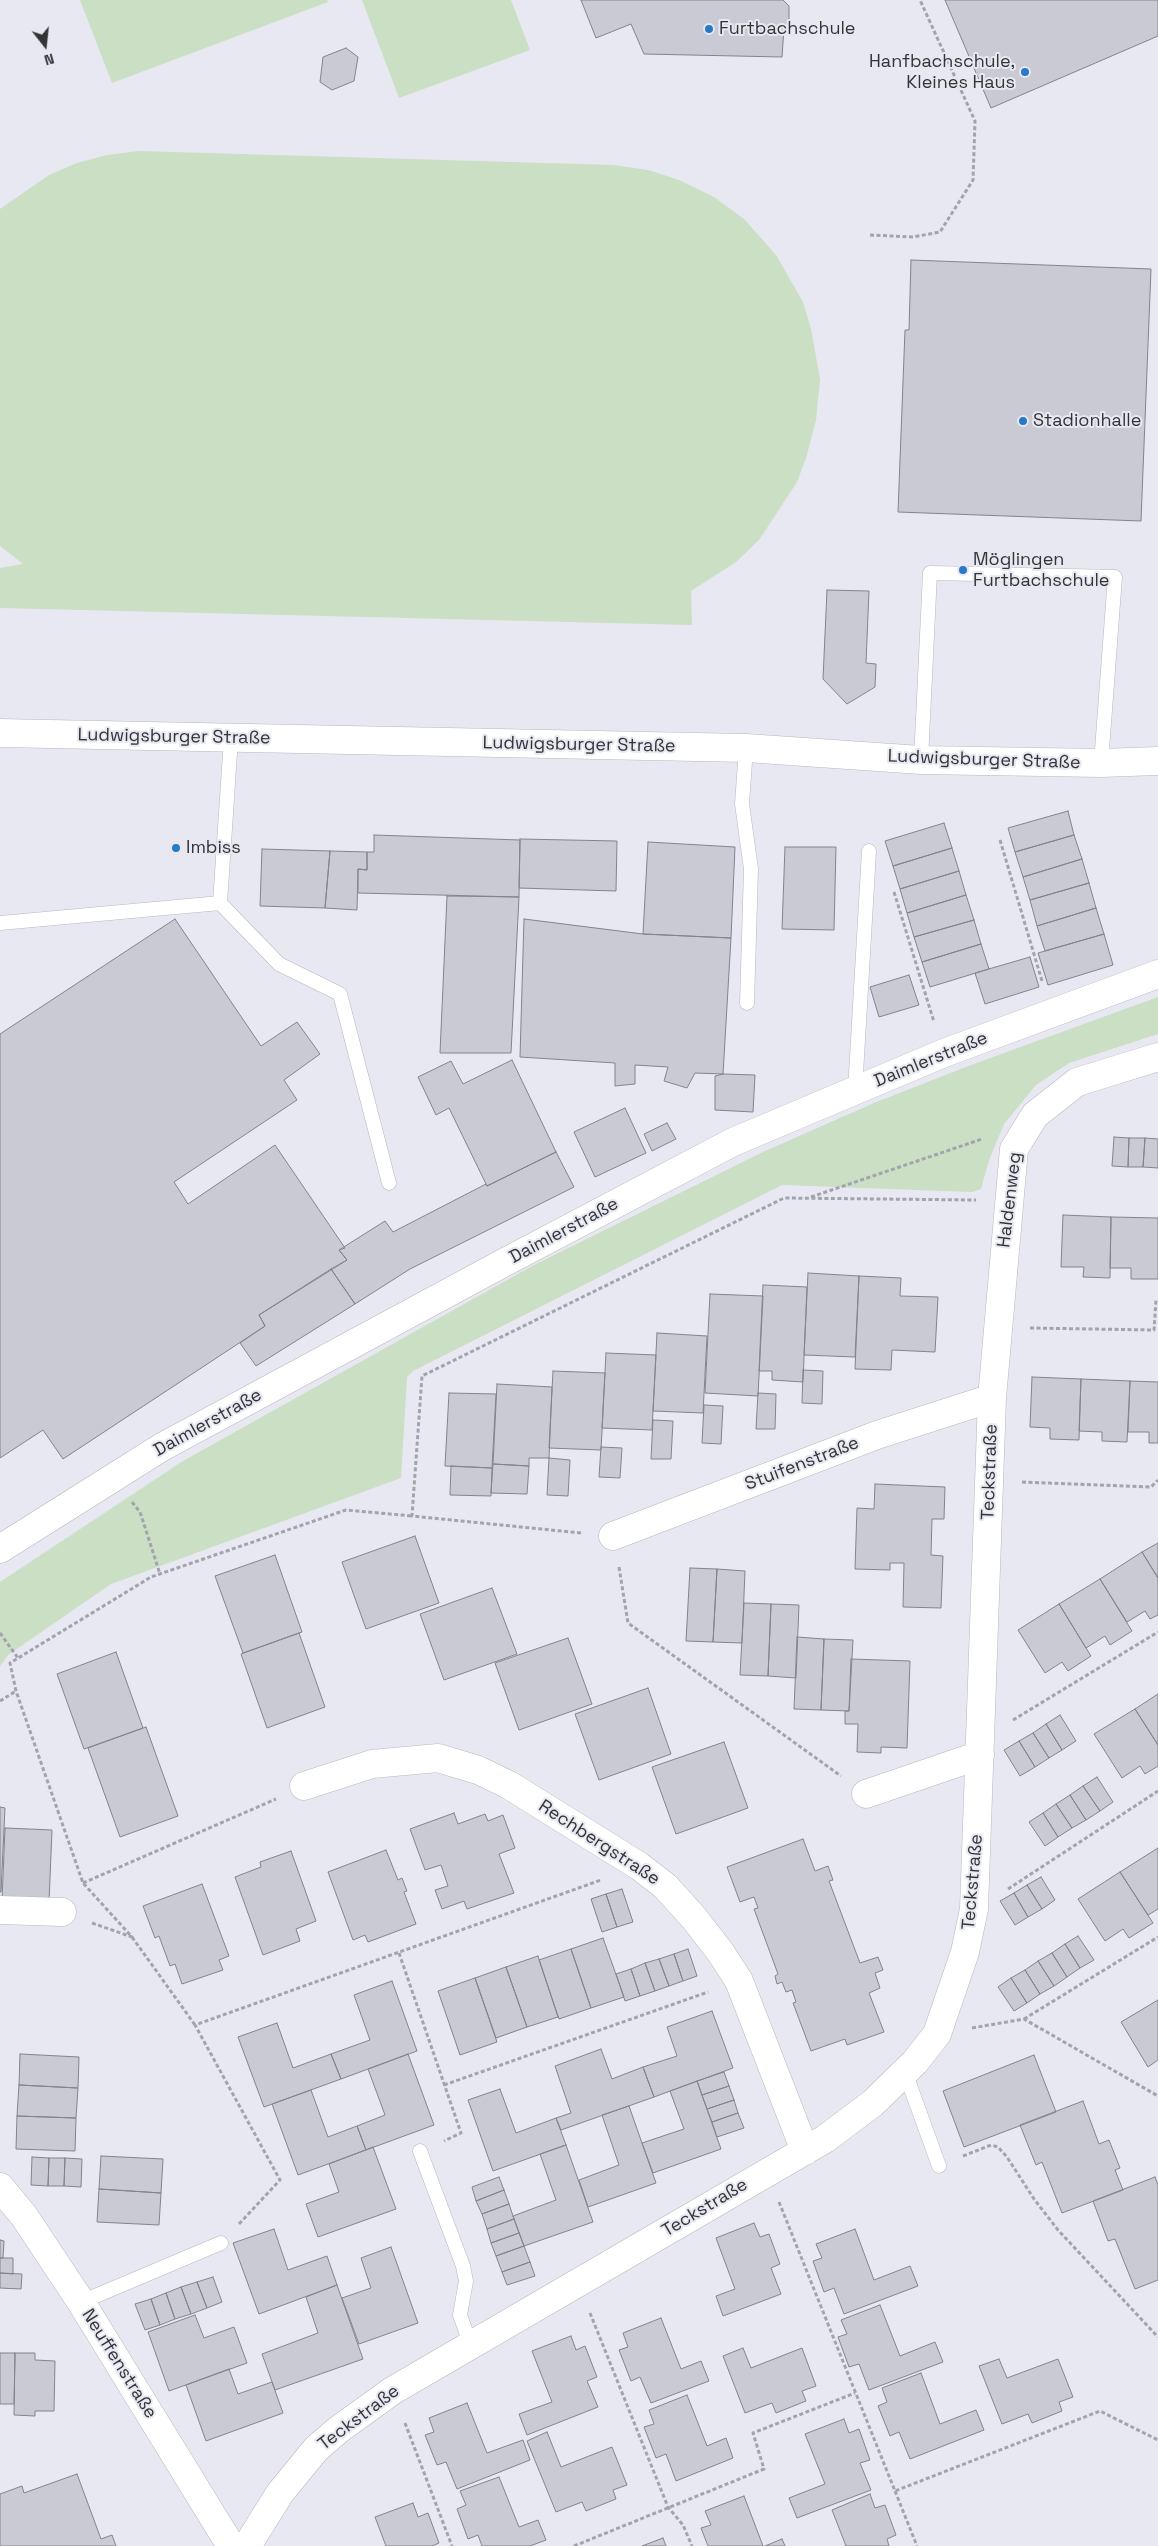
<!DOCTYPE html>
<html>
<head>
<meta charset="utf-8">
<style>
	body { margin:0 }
	#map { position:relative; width:1158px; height:2546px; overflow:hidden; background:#e7e8f1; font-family:"Space Grotesk",sans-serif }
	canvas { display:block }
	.north { position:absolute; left:20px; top:20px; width:50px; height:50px; -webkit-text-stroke:4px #e7e8f1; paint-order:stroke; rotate:164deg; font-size:14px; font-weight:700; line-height:20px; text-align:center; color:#333437 }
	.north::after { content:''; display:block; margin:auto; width:18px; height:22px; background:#333437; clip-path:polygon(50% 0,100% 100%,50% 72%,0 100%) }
</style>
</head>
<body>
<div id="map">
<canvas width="1158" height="2546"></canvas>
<div class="north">N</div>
</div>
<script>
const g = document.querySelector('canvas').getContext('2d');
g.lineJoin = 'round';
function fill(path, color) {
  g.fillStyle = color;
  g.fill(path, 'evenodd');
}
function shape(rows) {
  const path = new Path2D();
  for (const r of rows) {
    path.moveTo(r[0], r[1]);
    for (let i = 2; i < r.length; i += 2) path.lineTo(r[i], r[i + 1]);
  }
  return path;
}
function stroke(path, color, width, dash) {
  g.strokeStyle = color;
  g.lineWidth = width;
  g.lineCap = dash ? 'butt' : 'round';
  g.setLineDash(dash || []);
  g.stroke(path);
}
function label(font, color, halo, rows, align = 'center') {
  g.font = font + ' "Space Grotesk",sans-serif';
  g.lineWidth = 4;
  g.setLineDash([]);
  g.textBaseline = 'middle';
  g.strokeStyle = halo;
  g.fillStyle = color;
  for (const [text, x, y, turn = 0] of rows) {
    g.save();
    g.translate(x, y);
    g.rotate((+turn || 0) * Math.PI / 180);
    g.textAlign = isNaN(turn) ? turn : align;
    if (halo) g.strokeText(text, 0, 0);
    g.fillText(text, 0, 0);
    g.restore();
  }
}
fill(shape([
	[80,0,327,0,328,2,112,83],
	[362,0,511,0,530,50,399,98],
	[139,151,613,165,648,170,679,180,714,197,744,219,776,255,803,302,811,329,820,379,816,420,806,458,797,482,759,540,736,562,691,591,692,625,0,608,0,568,23,564,0,546,0,209,49,175,77,163,107,155],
	[1158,997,1158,1034,1069,1063,1036,1085,1004,1124,989,1160,981,1189,972,1192,782,1185,413,1371,407,1377,401,1478,111,1584,8,1655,0,1666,0,1582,183,1461,534,1265,763,1152,874,1103,971,1065]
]), '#cadfc3');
const building = shape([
	[581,0,783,0,789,6,789,30,784,28,782,57,644,54,631,24,596,38,581,0],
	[945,0,1158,0,1158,36,991,108,945,0],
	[346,48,358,57,354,81,332,90,320,82,323,57,346,48],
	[911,260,1151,269,1141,521,898,512,905,330,909,330,911,260],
	[827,590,869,591,866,663,876,664,875,687,847,704,823,679,827,590],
	[1068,811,1074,835,1015,852,1008,828,1068,811],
	[944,823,952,848,893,866,885,841,944,823],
	[374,835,520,840,519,897,358,893,358,869,367,870,367,852,374,852,374,835],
	[1074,835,1082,859,1023,877,1015,852,1074,835],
	[520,839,617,841,616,891,519,888,520,839],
	[648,842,735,847,731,938,643,934,648,842],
	[785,847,836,847,834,930,782,929,785,847],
	[952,848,959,871,900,889,893,866,952,848],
	[262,849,330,851,325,908,260,906,262,849],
	[330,851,367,852,367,870,358,869,357,910,325,908,330,851],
	[1082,859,1089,883,1030,900,1023,877,1082,859],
	[959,871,966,895,907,913,900,889,959,871],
	[1089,883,1096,908,1037,926,1030,900,1089,883],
	[966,895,974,920,914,937,907,913,966,895],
	[447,896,519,897,511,1053,440,1053,447,896],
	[1096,908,1104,934,1045,951,1037,926,1096,908],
	[175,919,261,1046,297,1022,320,1054,284,1080,297,1100,174,1182,188,1204,275,1145,345,1248,339,1250,347,1260,259,1315,265,1326,63,1459,43,1430,0,1458,0,1034,175,919],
	[524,919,643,934,731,938,723,1074,695,1073,687,1088,664,1081,668,1067,635,1065,635,1084,615,1086,615,1063,520,1057,524,919],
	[974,920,981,944,922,962,914,937,974,920],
	[1104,934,1113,965,1048,985,1038,953,1104,934],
	[981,944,989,969,930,987,922,962,981,944],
	[1030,957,1039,987,985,1004,975,973,1030,957],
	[909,975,919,1005,879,1017,870,987,909,975],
	[512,1060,556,1152,487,1186,449,1108,436,1115,418,1077,451,1061,463,1084,512,1060],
	[723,1074,755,1075,753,1112,715,1110,715,1076,723,1074],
	[625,1108,646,1153,595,1177,574,1132,625,1108],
	[667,1123,676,1139,652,1151,644,1134,667,1123],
	[1114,1137,1129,1138,1128,1167,1112,1166,1114,1137],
	[1129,1138,1145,1138,1143,1167,1128,1167,1129,1138],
	[1145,1138,1158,1139,1158,1168,1143,1167,1145,1138],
	[556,1152,574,1187,410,1269,355,1304,331,1269,347,1260,339,1250,385,1221,393,1232,486,1184,487,1186,556,1152],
	[1063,1215,1111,1217,1110,1278,1083,1277,1084,1267,1061,1267,1063,1215],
	[1111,1217,1158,1218,1158,1279,1131,1279,1131,1268,1110,1268,1111,1217],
	[331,1269,355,1304,256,1366,240,1343,265,1326,259,1315,331,1269],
	[808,1273,859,1276,855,1357,804,1355,808,1273],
	[859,1276,901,1278,900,1296,938,1297,935,1352,892,1350,891,1370,855,1369,859,1276],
	[763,1285,807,1287,803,1382,772,1380,772,1371,759,1371,763,1285],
	[710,1294,763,1296,758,1396,705,1393,710,1294],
	[657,1333,707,1336,703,1413,653,1411,657,1333],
	[606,1353,656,1355,652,1430,602,1428,606,1353],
	[803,1370,823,1371,822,1404,802,1403,803,1370],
	[553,1371,605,1373,601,1450,549,1448,553,1371],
	[1032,1377,1081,1379,1079,1440,1050,1439,1050,1428,1030,1427,1032,1377],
	[1081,1379,1130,1381,1127,1442,1102,1441,1102,1432,1079,1431,1081,1379],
	[1130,1381,1158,1382,1158,1443,1149,1443,1149,1432,1128,1432,1130,1381],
	[497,1384,552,1387,549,1458,529,1458,529,1466,493,1464,497,1384],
	[449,1393,496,1394,492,1468,445,1466,449,1393],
	[758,1393,776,1394,775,1429,756,1429,758,1393],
	[704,1405,723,1406,721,1444,702,1443,704,1405],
	[653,1420,673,1421,671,1459,651,1459,653,1420],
	[601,1447,622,1448,620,1478,599,1477,601,1447],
	[549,1458,570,1460,568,1496,547,1495,549,1458],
	[493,1464,529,1466,527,1494,491,1493,493,1464],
	[451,1466,492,1468,491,1496,450,1495,451,1466],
	[875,1484,945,1487,944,1519,932,1519,931,1555,943,1556,941,1608,903,1607,904,1563,890,1563,890,1570,855,1569,857,1508,874,1509,875,1484],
	[415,1536,439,1603,366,1629,342,1562,415,1536],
	[1158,1543,1158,1578,1142,1552,1158,1543],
	[1142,1552,1158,1578,1158,1615,1150,1619,1145,1611,1127,1622,1100,1579,1142,1552],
	[275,1555,302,1632,243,1653,215,1576,275,1555],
	[690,1568,717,1569,713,1642,686,1641,690,1568],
	[717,1569,745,1571,742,1643,713,1642,717,1569],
	[1100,1579,1132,1631,1110,1645,1105,1636,1086,1648,1059,1604,1100,1579],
	[492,1588,517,1654,444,1680,420,1614,492,1588],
	[744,1603,771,1604,768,1676,740,1675,744,1603],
	[771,1604,799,1605,796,1678,768,1676,771,1604],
	[1059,1604,1091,1656,1068,1671,1062,1662,1045,1673,1018,1630,1059,1604],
	[299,1633,325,1707,267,1728,241,1654,299,1633],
	[797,1637,824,1639,821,1710,794,1709,797,1637],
	[568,1638,592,1704,519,1730,495,1663,568,1638],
	[824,1639,853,1640,849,1711,821,1710,824,1639],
	[116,1652,143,1728,84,1749,57,1674,116,1652],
	[851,1659,910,1661,907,1748,881,1747,881,1753,857,1752,858,1724,845,1724,845,1711,849,1711,851,1659],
	[648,1688,671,1754,599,1780,575,1714,648,1688],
	[1158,1694,1158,1745,1135,1709,1158,1694],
	[1135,1709,1158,1745,1158,1766,1145,1774,1140,1766,1122,1778,1094,1734,1135,1709],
	[1060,1715,1076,1741,1062,1750,1046,1724,1060,1715],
	[1046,1724,1062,1750,1049,1758,1033,1733,1046,1724],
	[146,1727,178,1816,120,1837,88,1748,146,1727],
	[1033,1733,1049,1758,1035,1767,1019,1741,1033,1733],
	[1019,1741,1035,1767,1020,1776,1004,1750,1019,1741],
	[724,1742,748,1808,676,1834,652,1767,724,1742],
	[1097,1777,1113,1802,1100,1811,1083,1786,1097,1777],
	[1083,1786,1100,1811,1086,1820,1070,1795,1083,1786],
	[1070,1795,1086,1820,1072,1828,1056,1804,1070,1795],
	[1056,1804,1072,1828,1058,1837,1043,1813,1056,1804],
	[0,1807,5,1808,1,1892,0,1892,0,1807],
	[454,1813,458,1824,485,1814,488,1821,503,1815,515,1848,499,1854,514,1893,467,1909,464,1901,442,1909,435,1890,448,1886,441,1865,425,1870,410,1829,454,1813],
	[1043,1813,1058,1837,1045,1846,1029,1822,1043,1813],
	[5,1828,52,1830,49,1902,2,1900,5,1828],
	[803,1839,815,1871,828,1866,833,1880,829,1881,860,1963,878,1957,883,1970,875,1973,880,1988,869,1993,884,2032,847,2045,845,2039,811,2051,793,2003,796,2002,792,1990,786,1992,782,1982,777,1984,775,1976,778,1974,754,1909,758,1908,754,1897,740,1902,727,1867,803,1839],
	[1158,1848,1158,1909,1148,1915,1120,1872,1158,1848],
	[386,1850,398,1880,402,1878,407,1891,404,1892,416,1924,368,1942,365,1935,353,1940,328,1872,386,1850],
	[291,1851,316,1921,296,1929,300,1941,263,1955,235,1877,261,1867,260,1862,291,1851],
	[1120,1872,1153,1923,1129,1938,1123,1929,1105,1941,1078,1899,1120,1872],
	[1041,1877,1055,1900,1042,1909,1027,1885,1041,1877],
	[202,1884,229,1956,219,1960,223,1970,182,1984,175,1964,170,1966,159,1936,155,1938,143,1906,202,1884],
	[1027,1885,1042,1909,1028,1917,1014,1893,1027,1885],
	[622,1889,633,1922,617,1927,606,1894,622,1889],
	[1014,1893,1028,1917,1015,1925,1000,1901,1014,1893],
	[606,1894,617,1927,602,1932,591,1899,606,1894],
	[1078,1936,1094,1960,1080,1968,1065,1944,1078,1936],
	[603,1938,624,1997,591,2008,571,1949,603,1938],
	[1065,1944,1080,1968,1067,1977,1052,1953,1065,1944],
	[571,1949,591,2008,559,2019,539,1960,571,1949],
	[688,1949,697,1976,683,1981,674,1954,688,1949],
	[1052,1953,1067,1977,1054,1986,1038,1961,1052,1953],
	[674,1954,683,1981,669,1986,659,1959,674,1954],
	[538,1956,558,2017,527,2027,506,1967,538,1956],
	[659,1959,669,1986,655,1991,645,1963,659,1959],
	[1038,1961,1054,1986,1040,1994,1025,1970,1038,1961],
	[645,1963,655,1991,640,1996,631,1969,645,1963],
	[506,1967,527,2027,496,2038,475,1978,506,1967],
	[631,1969,640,1996,625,2001,616,1974,631,1969],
	[1025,1970,1040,1994,1027,2003,1011,1978,1025,1970],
	[475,1978,497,2042,460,2055,438,1991,475,1978],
	[1011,1978,1027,2003,1014,2011,998,1987,1011,1978],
	[392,1981,417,2051,341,2079,331,2054,370,2040,354,1995,392,1981],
	[1158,2000,1158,2060,1148,2067,1121,2022,1158,2000],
	[712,2011,733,2068,654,2097,643,2067,677,2056,667,2027,712,2011],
	[277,2023,293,2068,331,2054,341,2079,264,2107,238,2037,277,2023],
	[601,2049,612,2079,643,2067,654,2097,561,2130,556,2118,571,2113,555,2066,601,2049],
	[20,2054,79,2057,78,2088,19,2085,20,2054],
	[408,2054,434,2125,366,2150,357,2126,385,2115,368,2069,408,2054],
	[1034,2055,1056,2112,964,2147,943,2091,1034,2055],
	[724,2072,729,2086,702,2095,697,2081,724,2072],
	[697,2081,721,2149,653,2173,642,2143,684,2129,670,2091,697,2081],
	[19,2085,78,2088,76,2118,17,2116,19,2085],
	[729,2086,734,2100,707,2109,702,2095,729,2086],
	[500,2089,516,2133,556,2118,566,2145,493,2171,468,2100,500,2089],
	[311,2090,328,2137,357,2126,366,2150,298,2175,272,2104,311,2090],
	[734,2100,738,2113,712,2122,707,2109,734,2100],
	[1083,2101,1099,2144,1109,2140,1120,2168,1115,2170,1123,2190,1062,2213,1042,2162,1036,2165,1020,2125,1083,2101],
	[629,2106,656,2183,588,2207,579,2180,619,2165,602,2115,629,2106],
	[738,2113,744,2128,717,2137,712,2122,738,2113],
	[17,2116,76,2118,75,2151,16,2149,17,2116],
	[566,2145,593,2222,524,2246,513,2216,556,2200,540,2154,566,2145],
	[373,2147,396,2209,318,2237,306,2204,339,2192,329,2164,373,2147],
	[101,2156,163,2159,161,2193,99,2189,101,2156],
	[32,2157,49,2158,48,2186,31,2185,32,2157],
	[49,2158,65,2158,64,2186,48,2186,49,2158],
	[65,2158,82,2159,81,2187,64,2186,65,2158],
	[499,2177,504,2190,476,2201,472,2187,499,2177],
	[1155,2177,1158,2185,1158,2280,1135,2289,1115,2239,1108,2241,1093,2201,1155,2177],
	[99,2189,161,2193,159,2225,97,2222,99,2189],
	[504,2190,509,2204,482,2214,476,2201,504,2190],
	[509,2204,514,2219,487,2229,482,2214,509,2204],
	[514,2219,519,2233,491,2243,487,2229,514,2219],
	[754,2223,760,2237,769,2234,780,2264,771,2268,781,2294,723,2316,716,2296,735,2289,716,2238,754,2223],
	[274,2229,288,2270,327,2256,337,2285,259,2314,233,2243,274,2229],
	[855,2229,874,2280,910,2266,918,2286,844,2314,834,2288,824,2292,813,2261,822,2258,816,2244,855,2229],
	[519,2233,524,2246,496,2256,491,2243,519,2233],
	[0,2240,4,2241,3,2258,0,2258,0,2240],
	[524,2246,530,2262,502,2272,496,2256,524,2246],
	[391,2247,418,2323,359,2344,342,2298,371,2288,361,2258,391,2247],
	[0,2258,13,2258,13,2274,0,2273,0,2258],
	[530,2262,535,2276,507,2285,502,2272,530,2262],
	[0,2273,22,2274,21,2289,0,2288,0,2273],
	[213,2277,222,2302,207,2308,197,2282,213,2277],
	[197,2282,207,2308,191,2314,181,2287,197,2282],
	[337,2285,363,2359,275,2390,262,2354,318,2333,306,2297,337,2285],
	[181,2287,191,2314,175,2319,166,2293,181,2287],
	[166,2293,175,2319,160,2325,151,2299,166,2293],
	[151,2299,160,2325,145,2330,135,2304,151,2299],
	[880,2305,900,2356,935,2342,943,2362,869,2390,859,2364,849,2367,838,2337,847,2334,841,2320,880,2305],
	[195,2315,204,2338,234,2327,247,2363,169,2391,148,2332,195,2315],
	[661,2318,681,2369,701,2361,709,2381,651,2403,640,2377,631,2381,619,2350,628,2347,623,2333,661,2318],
	[571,2336,576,2350,585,2346,597,2377,587,2381,598,2407,527,2435,519,2414,552,2402,532,2351,571,2336],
	[743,2348,751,2368,802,2348,816,2386,802,2391,806,2401,776,2413,772,2403,745,2413,723,2356,743,2348],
	[0,2353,15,2353,14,2404,0,2404,0,2353],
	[15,2353,35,2353,35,2360,55,2361,54,2411,35,2411,35,2416,14,2415,15,2353],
	[999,2359,1007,2378,1058,2359,1073,2397,1059,2402,1062,2411,1032,2423,1028,2414,1002,2424,979,2366,999,2359],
	[229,2369,238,2394,272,2382,283,2413,206,2441,186,2385,229,2369],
	[921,2373,940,2424,976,2410,984,2430,910,2459,899,2432,890,2436,878,2406,887,2402,882,2388,921,2373],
	[687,2395,707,2446,726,2438,733,2458,676,2481,666,2454,656,2458,644,2427,654,2424,649,2410,687,2395],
	[467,2403,487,2453,523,2440,530,2460,457,2489,446,2462,437,2465,425,2435,434,2432,429,2418,467,2403],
	[844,2419,849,2433,859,2429,870,2460,860,2463,871,2490,797,2518,789,2498,825,2484,805,2434,844,2419],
	[547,2432,561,2467,612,2447,627,2485,613,2490,616,2499,586,2511,582,2502,556,2512,527,2441,547,2432],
	[77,2474,101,2539,112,2535,116,2546,0,2546,0,2494,22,2486,24,2493,77,2474],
	[499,2477,519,2527,538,2520,546,2540,530,2546,482,2546,478,2535,468,2539,457,2509,466,2505,460,2491,499,2477],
	[870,2494,875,2508,885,2505,896,2535,887,2539,889,2546,846,2546,832,2510,870,2494],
	[744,2496,763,2546,708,2546,701,2528,711,2525,705,2511,744,2496],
	[413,2503,418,2517,428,2513,439,2543,432,2546,386,2546,375,2517,413,2503],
	[663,2538,666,2546,642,2546,663,2538],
	[782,2539,785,2546,765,2546,782,2539]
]);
fill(building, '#c9cad3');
stroke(building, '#82848c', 1);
const service = shape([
	[746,748,742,804,751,869,747,1003],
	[921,760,930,573,1115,577,1101,763],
	[220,903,279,964,340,994,389,1183],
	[0,923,220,903,231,738],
	[855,1091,869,851],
	[905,2072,939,2166],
	[420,2151,463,2266,466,2281,460,2315,471,2346],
	[81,2302,221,2243]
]);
const minor = shape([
	[613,1536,877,1435,992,1398],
	[0,1549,162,1447,507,1261,733,1142,944,1053,1158,974],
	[304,1786,372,1764,438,1758,478,1770,509,1785,639,1866,665,1886,694,1918,721,1953,739,1981,805,2151],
	[866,1794,980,1755],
	[0,1910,62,1912],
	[0,2187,24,2216,81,2302,231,2546],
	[247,2546,280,2493,316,2449,338,2430,392,2391,825,2139,873,2103,915,2062,937,2034,965,1952,974,1909,992,1398,1014,1149,1035,1115,1077,1082,1158,1057]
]);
const tertiary = shape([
	[0,733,746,748,921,760,1101,763,1158,761]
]);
stroke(service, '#b6b8c0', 15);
stroke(minor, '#b6b8c0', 29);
stroke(tertiary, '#b6b8c0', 29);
stroke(shape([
	[870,235,913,237,940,232,973,180,975,121,920,0],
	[1000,840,1042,981],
	[894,892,934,1022],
	[811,1197,982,1139],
	[1030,1328,1154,1330,1156,1300,1158,1300],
	[1022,1482,1151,1487,1158,1480],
	[132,1502,140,1512,160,1574],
	[581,1533,412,1516,422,1376,784,1198,976,1200],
	[619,1567,628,1623,841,1776],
	[0,1633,18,1658],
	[0,1701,16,1691],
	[1013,1720,1158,1632],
	[83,1883,276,1799],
	[1008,1889,1158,1791],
	[92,1923,132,1937,83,1883,16,1691,10,1663,151,1577,346,1510,412,1516],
	[132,1937,195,2025],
	[399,1953,461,2133,444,2141],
	[1024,2019,1158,1937],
	[972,2028,1024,2019,1158,2096],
	[444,2085,708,1992],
	[963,2156,991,2145,998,2147,1007,2157,1034,2199,1058,2230,1158,2337],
	[779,2202,895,2491,1100,2411,1158,2440],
	[239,2224,280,2180,195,2025,601,1880],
	[590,2313,668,2507,683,2525,692,2546],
	[405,2423,452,2546],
	[895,2491,917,2546],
	[574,2546,764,2469,753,2433,855,2393]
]), '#a3a4ab', 3, [4, 2.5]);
stroke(service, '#fff', 14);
stroke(minor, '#fff', 28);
stroke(tertiary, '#fff', 28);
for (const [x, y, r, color] of [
	[709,29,5,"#287ac9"],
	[1025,72,5,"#287ac9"],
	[1023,421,5,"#287ac9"],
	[963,570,5,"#287ac9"],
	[176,848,5,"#287ac9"]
]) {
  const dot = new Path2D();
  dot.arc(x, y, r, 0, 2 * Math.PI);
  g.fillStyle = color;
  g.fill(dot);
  stroke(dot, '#e7e8f1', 2);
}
label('18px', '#333437', '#e7e8f1', [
	["Furtbachschule",719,29],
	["Hanfbachschule,",1015,62,"right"],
	["Kleines Haus",1015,83,"right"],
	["Stadionhalle",1033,421],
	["Möglingen",973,560],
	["Furtbachschule",973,581],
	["Imbiss",186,848]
], 'left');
label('18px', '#333437', '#e7e8f1', [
	["Ludwigsburger Straße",174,737,1],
	["Ludwigsburger Straße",579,745,1],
	["Ludwigsburger Straße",984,760,2],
	["Daimlerstraße",931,1060,-22],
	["Haldenweg",1010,1200,-83],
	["Daimlerstraße",564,1231,-28],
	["Daimlerstraße",208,1423,-29],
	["Stuifenstraße",802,1464,-21],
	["Teckstraße",990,1472,-88],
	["Rechbergstraße",599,1843,33],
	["Teckstraße",973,1882,-85],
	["Teckstraße",705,2208,-31],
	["Neuffenstraße",119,2364,58],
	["Teckstraße",359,2418,-37]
]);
</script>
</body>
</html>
